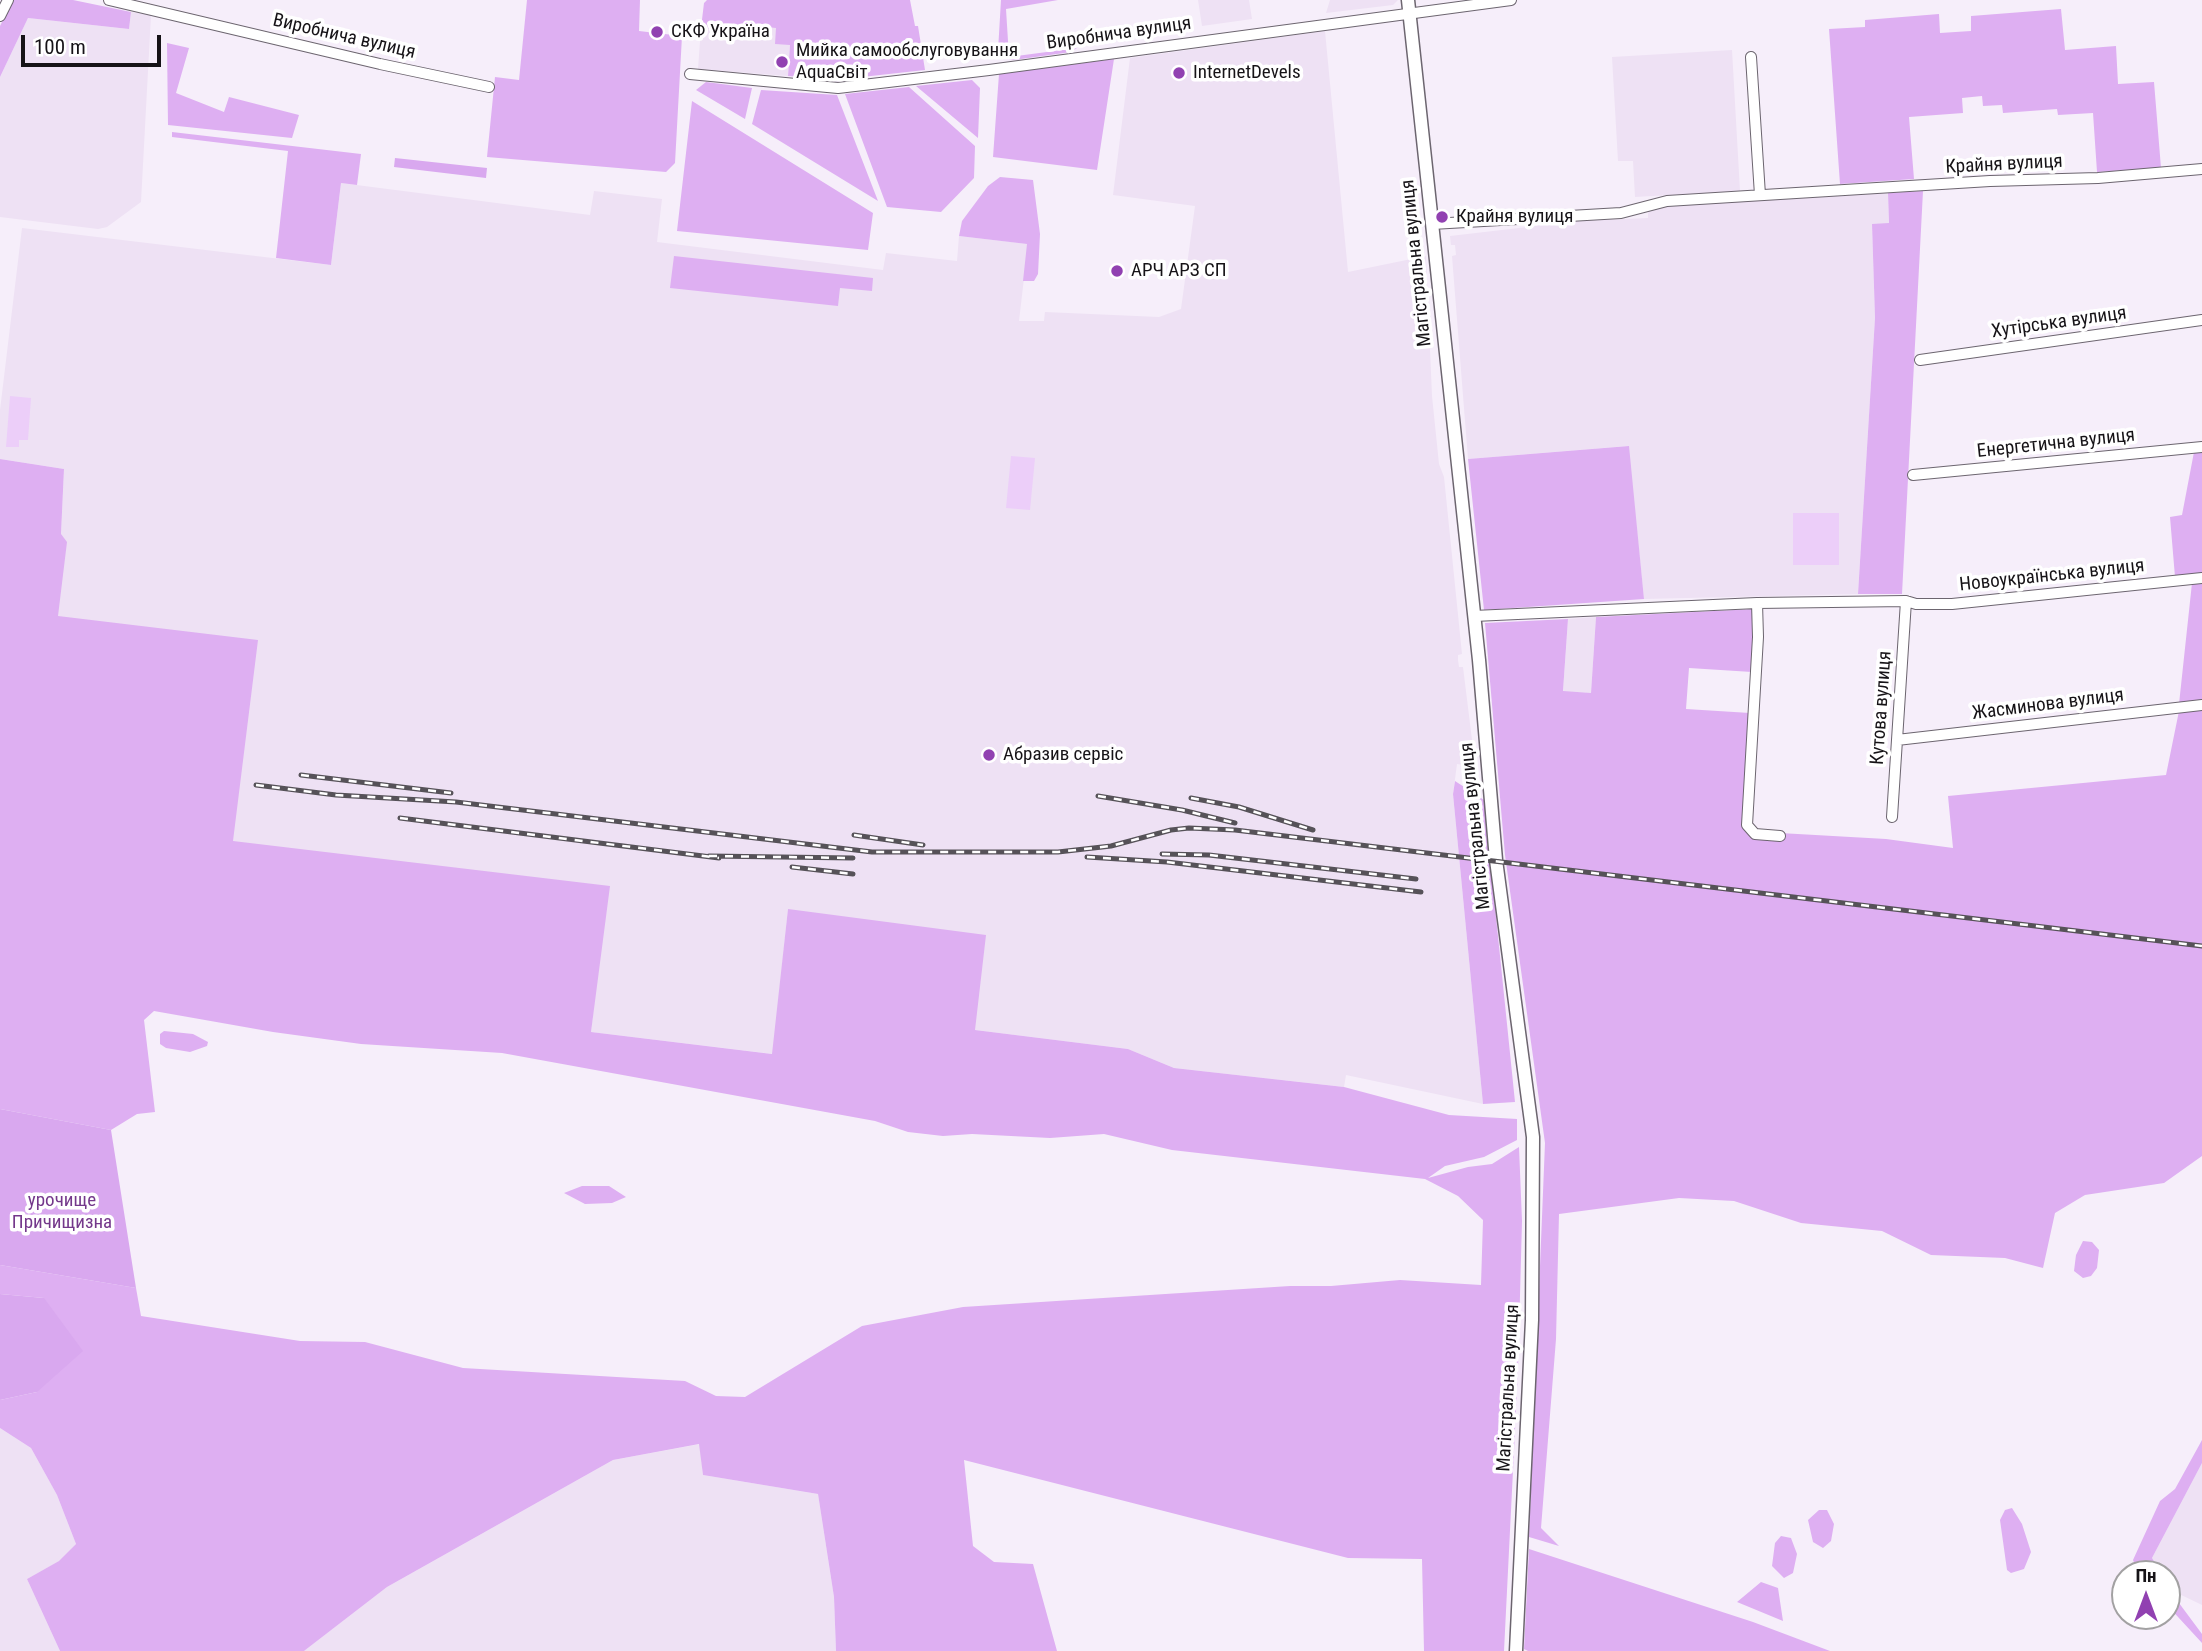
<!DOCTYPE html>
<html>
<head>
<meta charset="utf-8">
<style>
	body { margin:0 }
	#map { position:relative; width:2202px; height:1651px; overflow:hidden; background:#f6eefa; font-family:"Roboto Condensed",sans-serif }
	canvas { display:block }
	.north { position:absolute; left:2111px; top:1560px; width:70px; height:70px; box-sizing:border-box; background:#fff; border:2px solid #a2a1a2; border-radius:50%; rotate:0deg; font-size:19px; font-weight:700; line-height:28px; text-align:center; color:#161317 }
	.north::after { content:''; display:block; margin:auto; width:24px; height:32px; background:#9141b1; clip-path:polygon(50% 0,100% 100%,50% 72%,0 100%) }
	.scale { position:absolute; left:21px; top:35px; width:140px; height:32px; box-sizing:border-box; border:4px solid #161317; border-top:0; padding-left:9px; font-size:21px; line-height:24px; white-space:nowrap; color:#161317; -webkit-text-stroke:5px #fff; paint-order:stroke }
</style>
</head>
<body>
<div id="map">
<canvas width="2202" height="1651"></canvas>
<div class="north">Пн</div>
<div class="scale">100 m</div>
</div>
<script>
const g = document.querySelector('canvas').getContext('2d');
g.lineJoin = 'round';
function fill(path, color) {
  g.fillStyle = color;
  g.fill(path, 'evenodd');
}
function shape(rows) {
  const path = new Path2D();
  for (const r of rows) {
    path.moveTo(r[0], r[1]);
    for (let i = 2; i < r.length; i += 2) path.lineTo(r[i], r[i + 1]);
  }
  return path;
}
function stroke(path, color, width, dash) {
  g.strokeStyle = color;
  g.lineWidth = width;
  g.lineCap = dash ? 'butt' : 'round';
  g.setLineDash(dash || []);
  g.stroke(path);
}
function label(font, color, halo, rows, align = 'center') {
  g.font = font + ' "Roboto Condensed",sans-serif';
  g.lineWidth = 7;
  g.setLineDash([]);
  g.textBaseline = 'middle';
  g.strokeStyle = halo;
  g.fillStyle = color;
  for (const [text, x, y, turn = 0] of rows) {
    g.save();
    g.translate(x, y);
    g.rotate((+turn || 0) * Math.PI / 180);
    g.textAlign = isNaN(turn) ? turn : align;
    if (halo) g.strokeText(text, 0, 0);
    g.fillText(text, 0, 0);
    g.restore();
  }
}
fill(shape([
	[1198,0,1249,0,1252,19,1202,26],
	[1330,0,1398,0,1393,5,1326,13],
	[131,12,151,15,141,202,107,227,98,229,0,217,0,77,28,18,129,29],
	[718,23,776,28,790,45,788,76,698,69,701,28,717,30],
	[1325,31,1348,272,1426,256,1432,396,1439,464,1444,477,1462,654,1458,655,1458,660,1459,667,1463,667,1474,756,1463,765,1457,764,1453,794,1483,1104,1346,1075,1344,1087,1174,1068,1128,1049,975,1030,788,909,773,1054,591,1032,594,1005,15,970,61,534,64,469,0,459,0,410,22,228,331,265,341,183,590,215,594,191,662,199,657,242,883,270,886,253,957,261,959,236,1028,244,1019,321,1044,321,1045,312,1159,317,1181,309,1195,206,1113,195,1130,58],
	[1732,50,1740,191,1635,197,1633,161,1618,161,1612,57],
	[1888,193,1889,224,1872,225,1875,318,1858,594,1644,599,1628,446,1468,459,1452,256,1456,255,1455,245,1451,245,1450,236,1579,221,1648,218,1648,210,1667,205],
	[1596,617,1591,693,1563,692,1568,619],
	[0,1428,31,1448,57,1495,76,1544,60,1561,27,1579,60,1651,0,1651],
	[700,1444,703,1475,818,1494,834,1597,836,1651,304,1651,387,1587,613,1460],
	[2202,1463,2202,1605,2173,1591,2167,1581,2167,1574,2162,1574,2152,1558]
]), '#eee1f4');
fill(shape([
	[13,0,73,0,131,12,129,29,28,18,0,77,0,26],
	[527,0,640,0,639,31,682,36,675,163,666,172,487,157,495,77,519,80],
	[707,0,910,0,915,26,918,26,925,70,835,80,788,76,790,45,775,44,776,28,719,23,718,30,701,28,704,3],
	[1001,0,1058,0,1006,9,1009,57,1077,48,1071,52,1014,60,1003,59,998,51],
	[2061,9,2065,50,2116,46,2118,84,2154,82,2161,168,2097,172,2093,113,2058,115,2057,109,2003,113,2002,105,1983,106,1982,96,1962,98,1963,113,1909,117,1914,179,1840,184,1829,29,1865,27,1865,20,1939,14,1940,33,1971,31,1971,16],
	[167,43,189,48,176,93,224,112,229,97,299,115,292,138,168,125],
	[1114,59,1097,170,993,157,999,74],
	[972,80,980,88,978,138,916,86],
	[706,82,752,88,745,119,696,90],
	[909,87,975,146,974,178,941,212,887,207,845,94],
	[761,90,837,95,878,201,752,124],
	[692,101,873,213,868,250,677,231],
	[172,132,361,154,357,185,341,183,331,265,276,258,288,151,172,137],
	[1000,177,1033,180,1040,234,1038,274,1034,281,1023,281,1027,244,959,236,962,221,988,186],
	[1923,191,1902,594,1858,594,1875,318,1872,224,1889,223,1888,193],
	[674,256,873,278,872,291,840,288,838,306,670,288],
	[1629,446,1644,599,1484,610,1468,459],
	[2202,451,2202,574,2175,577,2170,517,2182,515,2194,452],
	[0,459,64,469,61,534,67,542,58,616,258,640,233,841,610,886,591,1032,772,1054,788,909,986,935,975,1030,1128,1049,1174,1068,1344,1087,1449,1115,1517,1119,1517,1140,1484,1157,1445,1166,1428,1178,1468,1167,1492,1164,1519,1147,1522,1221,1518,1370,1504,1651,1424,1651,1422,1559,1348,1558,964,1460,973,1546,994,1562,1033,1564,1057,1651,836,1651,834,1597,818,1494,703,1475,699,1444,613,1460,387,1587,304,1651,60,1651,27,1579,59,1561,76,1544,57,1495,31,1448,0,1428,0,1400,37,1392,44,1298,0,1294,0,1265,136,1288,141,1316,300,1341,365,1342,463,1368,685,1381,716,1396,745,1397,862,1326,963,1307,1290,1286,1331,1286,1400,1280,1481,1285,1483,1220,1458,1196,1425,1179,1172,1150,1104,1134,1050,1138,972,1134,943,1136,908,1132,875,1121,502,1053,361,1044,273,1032,154,1011,144,1020,155,1112,137,1114,111,1130,0,1109],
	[2202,582,2202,701,2179,704,2192,583],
	[1754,609,1752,672,1689,668,1686,709,1750,713,1743,826,1753,838,1780,833,1886,839,1953,848,1948,796,2166,775,2179,711,2202,709,2202,1156,2164,1183,2085,1195,2055,1213,2043,1268,2005,1258,1931,1255,1882,1231,1801,1223,1734,1201,1679,1198,1559,1214,1556,1339,1541,1528,1559,1546,1529,1537,1545,1143,1505,855,1485,623,1568,619,1563,691,1591,693,1596,617],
	[1455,781,1484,800,1515,1102,1483,1104,1453,794],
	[164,1031,193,1034,208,1042,207,1046,190,1052,166,1048,160,1044,160,1034],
	[582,1186,609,1186,626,1197,612,1203,585,1204,564,1193],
	[2083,1241,2092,1242,2099,1250,2097,1268,2091,1276,2083,1278,2074,1271,2076,1255],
	[2202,1440,2202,1463,2152,1558,2162,1574,2139,1574,2133,1560,2160,1501,2175,1489],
	[2012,1508,2022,1524,2031,1552,2024,1569,2011,1573,2007,1570,2000,1520,2005,1510],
	[1819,1510,1827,1510,1834,1524,1831,1541,1823,1548,1813,1542,1808,1520],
	[1781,1536,1791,1538,1797,1554,1793,1573,1784,1578,1772,1566,1775,1543],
	[1529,1549,1753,1622,1830,1651,1528,1651,1524,1649],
	[2167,1581,2179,1603,2202,1634,2202,1643,2167,1605],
	[1761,1582,1778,1588,1783,1621,1737,1602]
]), '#deaff2');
fill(shape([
	[395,158,487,168,486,178,394,167],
	[0,1109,111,1130,136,1288,0,1265],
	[0,1294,44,1298,83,1351,37,1392,0,1400]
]), '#d9a8ef');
fill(shape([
	[10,396,31,398,28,440,19,440,19,447,6,447],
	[1011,456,1035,458,1030,510,1006,508],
	[1793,513,1839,513,1839,565,1793,565]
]), '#eccef9');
const minor = shape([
	[109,0,380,64,489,87],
	[0,16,8,0],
	[1751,57,1760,195],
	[690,74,838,88,989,70,1511,0],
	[1432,224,1621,213,1667,201,1990,181,2098,178,2202,169],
	[1920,360,2202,320],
	[1913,475,2202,447],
	[1757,603,1758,637,1747,825,1755,834,1780,836],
	[1474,616,1757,603,1906,601,1916,604,1952,604,2202,578],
	[1897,740,2202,705],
	[1892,817,1906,601]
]);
const tertiary = shape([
	[1408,0,1479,660,1496,860,1533,1137,1532,1320,1516,1651]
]);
stroke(minor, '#6c656f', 12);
stroke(tertiary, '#6c656f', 15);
stroke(minor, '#fff', 10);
stroke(tertiary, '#fff', 12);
const rail = shape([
	[301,775,451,793],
	[256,785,336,795,456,802,872,852,1058,852,1111,846,1171,830,1189,828,1235,830,2202,946],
	[1098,796,1182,810,1235,823],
	[1191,798,1239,807,1313,830],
	[400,818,719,858],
	[854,835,923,845],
	[1162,854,1209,855,1416,879],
	[709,856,853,858],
	[1087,857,1167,862,1421,892],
	[792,867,853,874]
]);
stroke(rail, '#565258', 5);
stroke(rail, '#fff', 2.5, [8]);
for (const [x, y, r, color] of [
	[657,32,7,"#9141b1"],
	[782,62,7,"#9141b1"],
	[1179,73,7,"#9141b1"],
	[1442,217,7,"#9141b1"],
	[1117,271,7,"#9141b1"],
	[989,755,7,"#9141b1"]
]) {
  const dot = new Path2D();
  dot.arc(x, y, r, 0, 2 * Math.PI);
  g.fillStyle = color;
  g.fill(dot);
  stroke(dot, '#fff', 2.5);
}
label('19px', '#161317', '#fff', [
	["СКФ Україна",671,32],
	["Мийка самообслуговування",796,51],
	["AquaСвіт",796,73],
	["InternetDevels",1193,73],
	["Крайня вулиця",1456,217],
	["АРЧ АРЗ СП",1131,271],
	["Абразив сервіс",1003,755]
], 'left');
label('19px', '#161317', '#fff', [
	["Виробнича вулиця",1119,34,-8],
	["Виробнича вулиця",344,37,13],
	["Крайня вулиця",2004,165,-3],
	["Магістральна вулиця",1417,263,-96],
	["Хутірська вулиця",2059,323,-8],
	["Енергетична вулиця",2056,444,-6],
	["Новоукраїнська вулиця",2052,576,-6],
	["Жасминова вулиця",2048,705,-7],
	["Кутова вулиця",1882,708,-86],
	["Магістральна вулиця",1476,826,-96],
	["Магістральна вулиця",1509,1388,-87]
]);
label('19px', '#74388b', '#fff', [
	["урочище",62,1201],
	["Причищизна",62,1223]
]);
</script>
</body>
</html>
